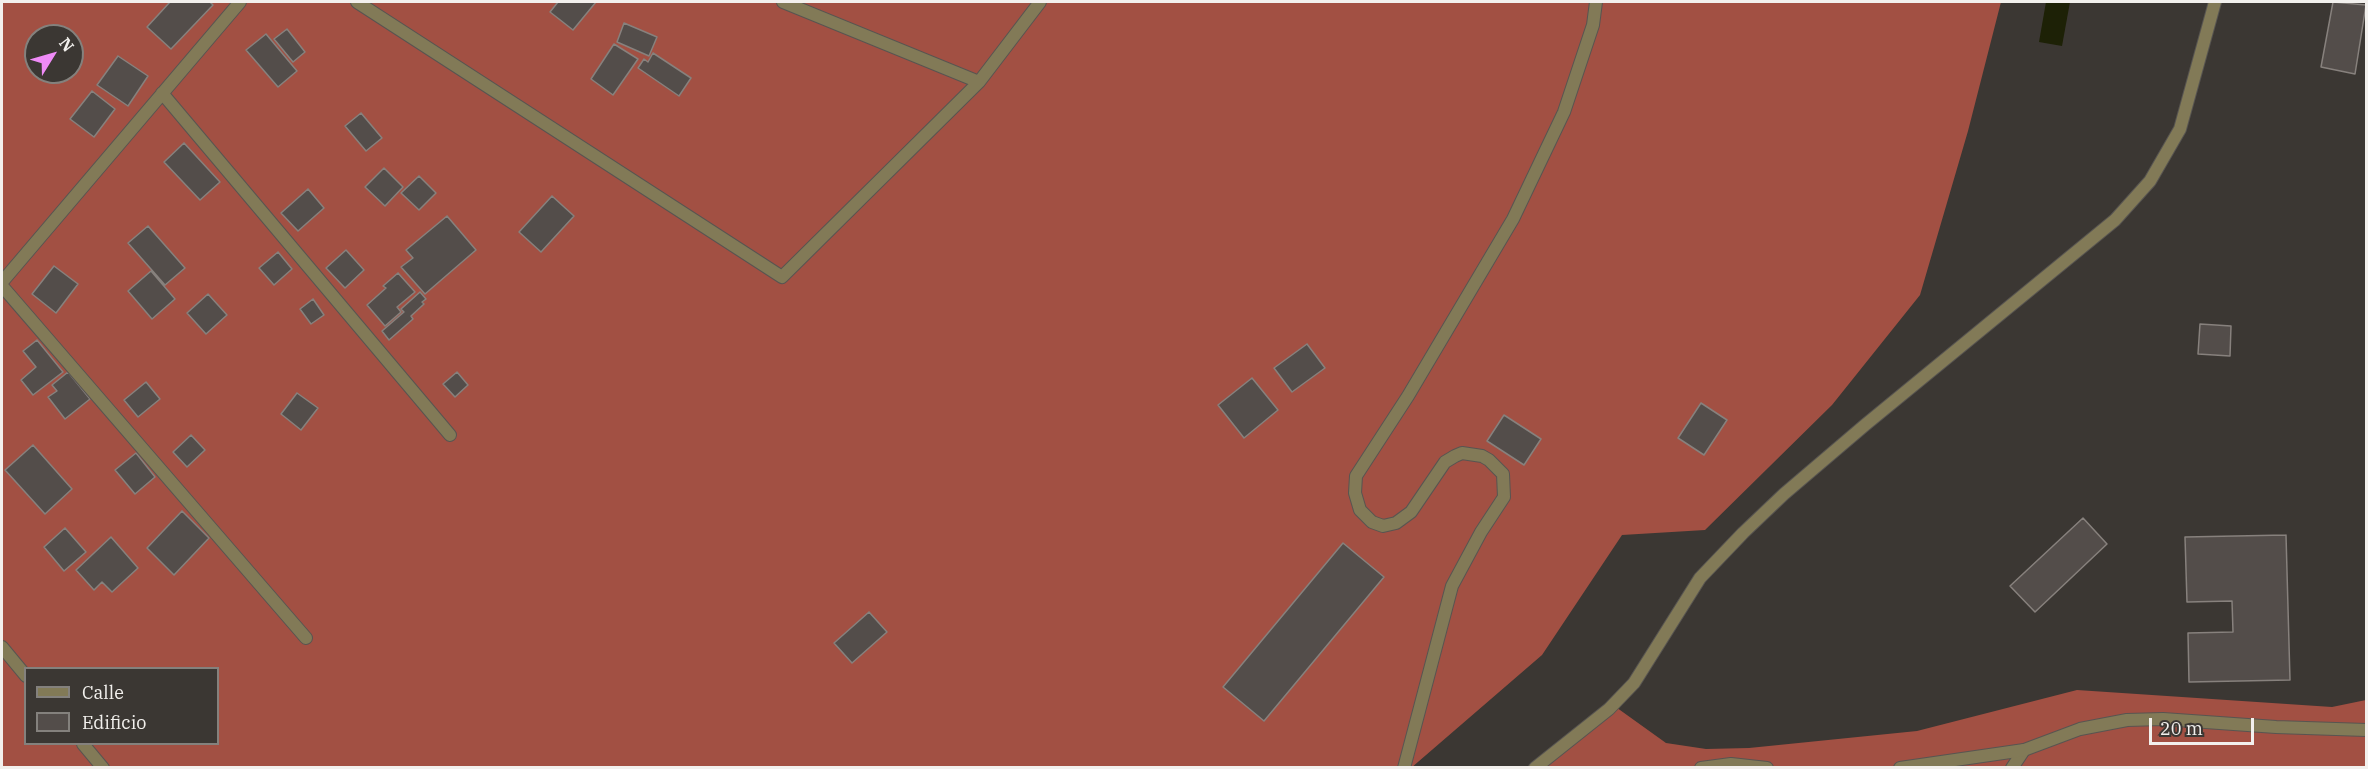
<!DOCTYPE html>
<html>
<head>
<meta charset="utf-8">
<style>
	body { margin:0 }
	#map { position:relative; width:2368px; height:769px; overflow:hidden; background:#3b3733; font-family:"IBM Plex Serif",serif }
	canvas { display:block }
	.frame { position:absolute; inset:0; border:3px solid #f2f0ed; pointer-events:none }
	.legend { position:absolute; left:24px; top:667px; width:195px; height:78px; box-sizing:border-box; background:#3b3733; border:2px solid #84817d; margin:0; padding:8px 10px; list-style:none; font-size:18px; color:#f2f0ed }
	.legend li { display:flex; align-items:center; gap:12px; height:30px }
	.legend b { width:30px; border:2px solid #84817d }
	.north { position:absolute; left:24px; top:24px; width:60px; height:60px; box-sizing:border-box; background:#3b3733; border:2px solid #84817d; border-radius:50%; rotate:53deg; font-size:16px; font-weight:700; line-height:24px; text-align:center; color:#f2f0ed }
	.north::after { content:''; display:block; margin:auto; width:21px; height:27px; background:#ef8bf7; clip-path:polygon(50% 0,100% 100%,50% 72%,0 100%) }
	.scale { position:absolute; left:2149px; top:718px; width:105px; height:27px; box-sizing:border-box; border:3px solid #f2f0ed; border-top:0; padding-left:8px; font-size:18px; line-height:21px; white-space:nowrap; color:#f2f0ed; -webkit-text-stroke:4px #3b3733; paint-order:stroke }
</style>
</head>
<body>
<div id="map">
<canvas width="2368" height="769"></canvas>
<div class="frame"></div>
<ul class="legend">
<li><b style="height:8px;background:#827a57"></b>Calle</li>
<li><b style="height:16px;background:#534d4a"></b>Edificio</li>
</ul>
<div class="north">N</div>
<div class="scale">20 m</div>
</div>
<script>
const g = document.querySelector('canvas').getContext('2d');
g.lineJoin = 'round';
function fill(path, color) {
  g.fillStyle = color;
  g.fill(path, 'evenodd');
}
function shape(rows) {
  const path = new Path2D();
  for (const r of rows) {
    path.moveTo(r[0], r[1]);
    for (let i = 2; i < r.length; i += 2) path.lineTo(r[i], r[i + 1]);
  }
  return path;
}
function stroke(path, color, width, dash) {
  g.strokeStyle = color;
  g.lineWidth = width;
  g.lineCap = dash ? 'butt' : 'round';
  g.setLineDash(dash || []);
  g.stroke(path);
}
fill(shape([
	[2,2,2001,2,1968,131,1920,295,1832,405,1705,530,1622,535,1542,655,1411,768,2,767],
	[36,36,72,36,72,72,36,72],
	[26,668,218,668,218,744,26,744],
	[2077,690,2332,707,2366,700,2366,767,1532,768,1613,705,1666,743,1706,749,1749,748,1917,731]
]), '#a25043');
fill(shape([
	[2046,2,2070,2,2062,46,2039,42]
]), '#1d2106');
const building = shape([
	[170,2,210,2,213,5,171,49,147,27,170,2],
	[558,2,596,2,573,30,550,12,558,2],
	[2333,2,2366,5,2355,74,2321,67,2333,2],
	[624,23,657,37,649,56,617,42,624,23],
	[287,29,305,52,293,62,274,39,287,29],
	[266,34,297,71,278,87,246,50,266,34],
	[614,44,638,59,613,95,591,79,614,44],
	[653,53,691,78,679,96,638,68,644,59,648,62,653,53],
	[118,56,148,76,128,106,97,85,118,56],
	[92,91,115,109,94,137,70,119,92,91],
	[361,113,382,138,366,151,345,126,361,113],
	[184,143,220,182,200,200,164,162,184,143],
	[384,168,403,187,385,206,365,187,384,168],
	[419,176,436,193,419,210,401,193,419,176],
	[308,189,324,208,298,231,281,213,308,189],
	[552,196,574,216,541,252,519,232,552,196],
	[447,216,476,250,425,294,401,267,413,258,406,250,447,216],
	[148,226,185,268,165,285,128,243,148,226],
	[346,250,364,270,345,288,326,268,346,250],
	[278,252,292,269,274,285,259,268,278,252],
	[54,266,78,284,56,313,32,294,54,266],
	[151,271,175,299,152,319,128,291,151,271],
	[398,273,415,292,397,307,401,312,385,326,367,305,386,288,383,286,398,273],
	[420,292,426,299,422,302,424,304,411,316,413,319,389,340,382,331,404,312,401,309,420,292],
	[208,294,227,315,206,334,187,313,208,294],
	[313,299,324,315,311,324,300,309,313,299],
	[2200,324,2231,326,2230,356,2198,354,2200,324],
	[37,340,63,372,33,395,21,380,36,367,23,351,37,340],
	[1307,344,1325,368,1292,392,1274,368,1307,344],
	[68,372,90,399,65,419,48,397,57,391,52,385,68,372],
	[457,372,468,385,455,397,443,384,457,372],
	[1252,378,1278,410,1244,438,1218,405,1252,378],
	[146,382,160,399,138,417,124,400,146,382],
	[297,393,318,408,301,430,281,414,297,393],
	[1701,403,1727,420,1704,455,1678,438,1701,403],
	[1504,415,1541,439,1524,465,1487,441,1504,415],
	[191,435,205,450,187,467,173,452,191,435],
	[33,445,72,489,45,514,5,470,33,445],
	[136,453,155,477,135,494,115,470,136,453],
	[182,511,209,538,174,575,147,548,182,511],
	[2083,518,2107,544,2035,612,2010,586,2083,518],
	[65,528,86,552,64,571,44,547,65,528],
	[2286,535,2290,680,2189,682,2188,633,2233,632,2232,601,2187,602,2185,537,2286,535],
	[111,537,138,568,112,592,102,582,94,590,76,570,111,537],
	[1343,543,1384,577,1264,721,1223,687,1343,543],
	[869,612,887,632,852,663,834,643,869,612]
]);
fill(building, '#534d4a');
stroke(building, '#87817d', 1.5);
const service = shape([
	[2012,768,2024,750]
]);
const minor = shape([
	[357,2,782,277,979,82,1040,2],
	[783,2,979,82],
	[162,93,450,435],
	[2,282,240,2],
	[2,286,306,638],
	[2,647,26,676],
	[83,744,103,768],
	[1404,768,1452,586,1481,532,1504,497,1503,474,1489,460,1482,456,1462,453,1455,456,1445,462,1411,512,1396,523,1383,526,1372,522,1360,510,1355,493,1356,476,1408,396,1513,219,1564,112,1593,25,1596,2],
	[1701,768,1731,764,1767,768],
	[1900,768,2024,750,2080,729,2127,720,2163,719,2276,727,2366,730]
]);
const tertiary = shape([
	[1535,768,1609,709,1634,683,1700,578,1743,533,1784,494,1865,425,2115,220,2150,181,2180,129,2215,2]
]);
stroke(service, '#585551', 14);
stroke(minor, '#585551', 14);
stroke(tertiary, '#585551', 14);
stroke(service, '#827a57', 12);
stroke(minor, '#827a57', 12);
stroke(tertiary, '#827a57', 12);
</script>
</body>
</html>
